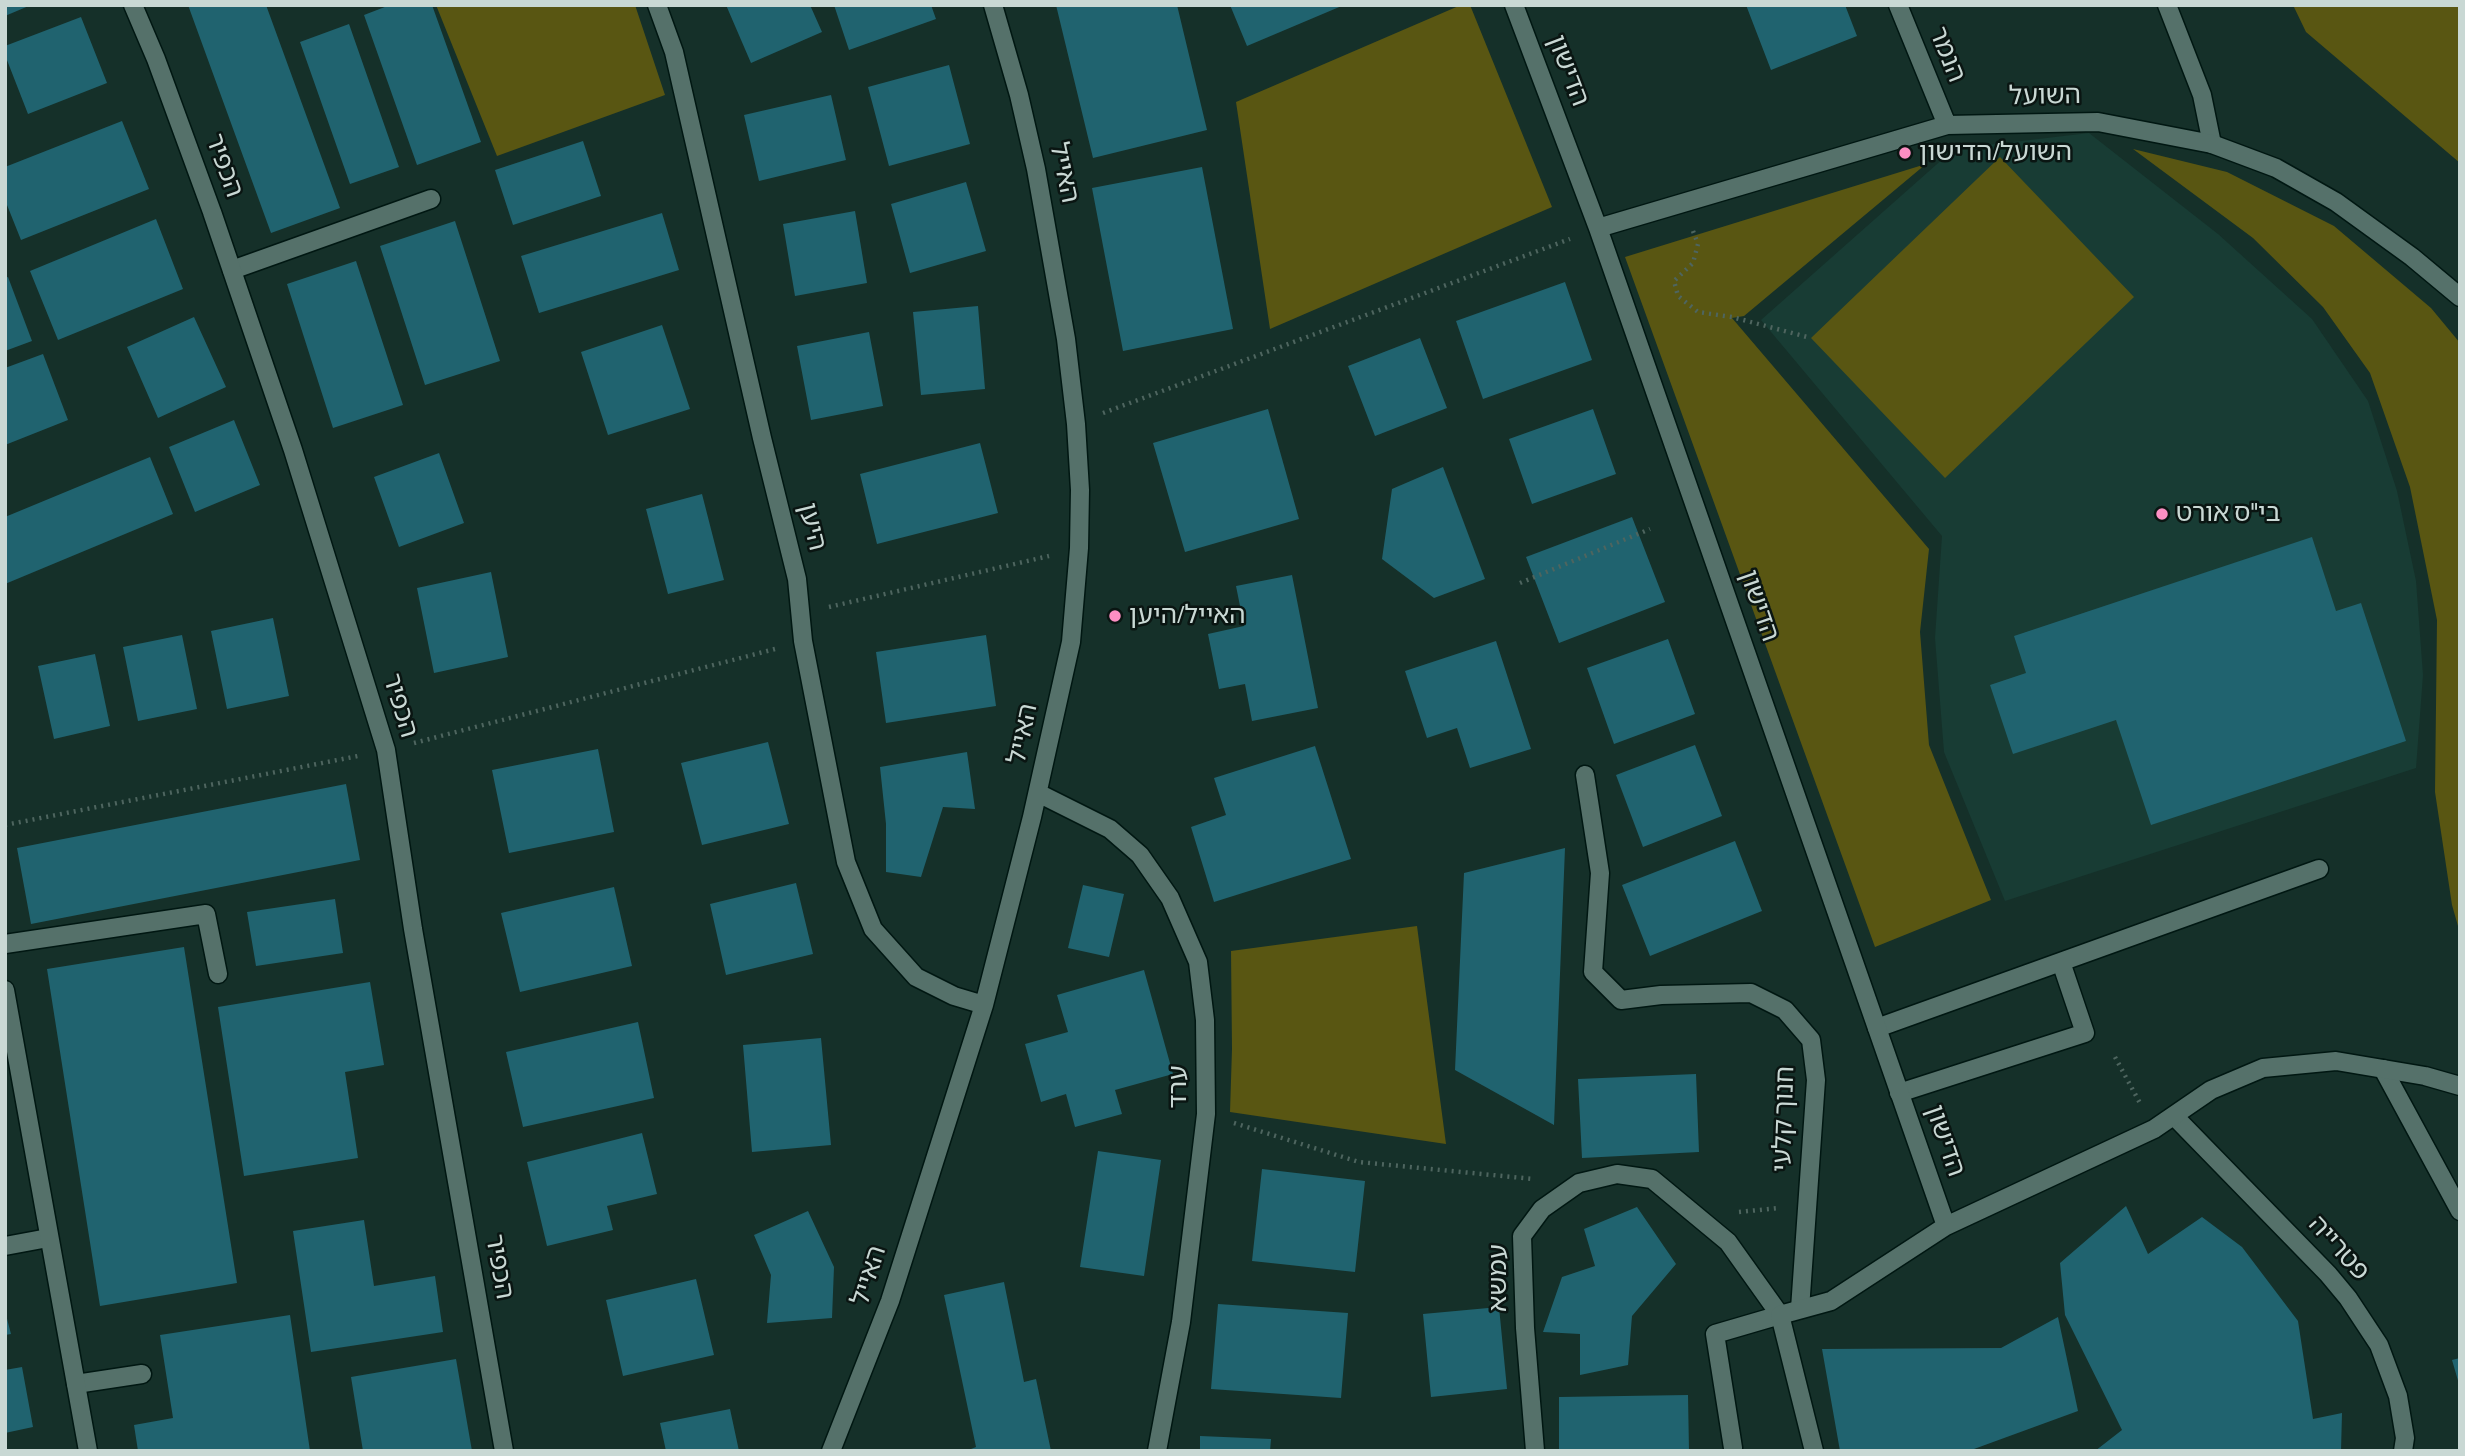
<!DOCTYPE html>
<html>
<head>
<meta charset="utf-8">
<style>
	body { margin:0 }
	#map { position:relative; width:2465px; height:1456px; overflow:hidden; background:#153029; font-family:"Sofia Sans Condensed",sans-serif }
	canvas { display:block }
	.frame { position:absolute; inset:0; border:7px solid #c9d8d4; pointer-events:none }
</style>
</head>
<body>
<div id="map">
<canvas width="2465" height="1456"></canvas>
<div class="frame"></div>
</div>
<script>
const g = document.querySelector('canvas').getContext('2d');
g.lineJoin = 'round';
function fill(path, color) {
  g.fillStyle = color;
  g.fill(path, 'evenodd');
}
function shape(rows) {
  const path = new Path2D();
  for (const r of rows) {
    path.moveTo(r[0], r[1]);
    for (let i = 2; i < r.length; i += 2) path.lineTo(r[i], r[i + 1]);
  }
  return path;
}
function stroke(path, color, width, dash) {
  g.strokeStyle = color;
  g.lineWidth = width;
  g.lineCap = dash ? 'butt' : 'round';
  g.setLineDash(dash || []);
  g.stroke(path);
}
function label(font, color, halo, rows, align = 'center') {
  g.font = font + ' "Sofia Sans Condensed","Noto Sans Hebrew",sans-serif';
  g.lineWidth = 5;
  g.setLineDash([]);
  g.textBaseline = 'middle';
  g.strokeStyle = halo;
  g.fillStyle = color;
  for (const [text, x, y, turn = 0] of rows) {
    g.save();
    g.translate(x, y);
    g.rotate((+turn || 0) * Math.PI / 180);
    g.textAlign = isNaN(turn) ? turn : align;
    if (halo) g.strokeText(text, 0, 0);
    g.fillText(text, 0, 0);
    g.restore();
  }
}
fill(shape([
	[2089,133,2218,234,2312,319,2368,401,2397,491,2416,581,2423,675,2416,768,2005,901,1944,752,1935,638,1942,536,1761,320,1954,149]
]), '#183c34');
fill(shape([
	[436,5,635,5,665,95,497,156],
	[1461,5,1470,5,1552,207,1270,329,1236,102],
	[2293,5,2460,5,2460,163,2306,32],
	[2133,149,2227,172,2334,226,2431,308,2460,343,2460,933,2452,905,2435,792,2437,620,2410,487,2370,373,2323,307,2253,238],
	[2000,157,2134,297,1945,478,1811,338],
	[1926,164,1744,316,1732,318,1929,549,1920,632,1929,745,1991,900,1875,947,1625,257],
	[1417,926,1446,1144,1230,1112,1232,1049,1231,951]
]), '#595612');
fill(shape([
	[5,5,31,5,5,16],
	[188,5,266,5,340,208,271,233],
	[390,5,432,5,481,142,417,165,364,15],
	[726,5,810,5,822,32,751,63],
	[834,5,931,5,936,19,849,50],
	[1056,5,1177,5,1207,130,1093,158],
	[1230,5,1344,5,1247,46],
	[1746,5,1845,5,1857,36,1771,70],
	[81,17,107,83,28,114,5,55,5,46],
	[349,24,399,167,350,184,300,42],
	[949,65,970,144,889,166,868,87],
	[831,95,846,160,759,181,744,115],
	[122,121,149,189,21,240,5,200,5,167],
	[583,141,601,196,513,225,495,170],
	[1202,167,1233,329,1123,351,1092,188],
	[966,182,986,251,910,273,891,204],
	[855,211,867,283,795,296,783,224],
	[662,213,679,270,539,313,521,256],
	[156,219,183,289,58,340,30,271],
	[455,221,500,361,425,385,380,246],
	[356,261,403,405,333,428,287,284],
	[8,277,32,341,5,351,5,278],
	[1565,282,1592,360,1483,399,1456,321],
	[978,306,985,389,921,395,913,312],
	[194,317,226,387,158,418,127,347],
	[662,325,690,409,608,435,581,352],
	[869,332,883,406,811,420,797,346],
	[1420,338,1447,408,1375,436,1348,366],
	[43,354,68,420,5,445,5,368],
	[1268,409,1299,519,1185,552,1153,443],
	[1593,409,1616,474,1532,504,1509,439],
	[234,420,260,485,195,512,169,447],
	[980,443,998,513,877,544,860,474],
	[439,453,464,523,399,547,374,477],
	[150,457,173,514,5,584,5,517],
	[1443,467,1485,579,1434,598,1382,559,1392,489],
	[702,494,724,580,668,594,646,509],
	[1632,517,1665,602,1559,643,1526,557],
	[2312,537,2336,611,2361,603,2406,741,2151,825,2116,720,2013,754,1990,685,2026,673,2014,636],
	[491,572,508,657,434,673,417,588],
	[1292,575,1318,708,1252,721,1245,684,1219,689,1208,634,1244,626,1236,586],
	[273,618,289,696,227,709,211,631],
	[182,635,197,709,138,721,123,647],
	[986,635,996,706,886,723,876,652],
	[1668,639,1695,714,1614,744,1587,668],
	[1496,641,1531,749,1470,768,1457,728,1427,738,1405,671],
	[95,654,110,726,54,739,38,666],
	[768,742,789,824,702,845,681,763],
	[1695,745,1722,816,1643,847,1616,775],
	[1315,746,1351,859,1214,902,1191,827,1226,815,1214,778],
	[598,749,614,832,509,853,492,770],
	[967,752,975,809,943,807,921,877,886,872,886,824,880,767],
	[346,784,360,860,31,924,17,848],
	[1735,841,1762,911,1650,956,1622,885],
	[1565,848,1554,1125,1455,1070,1464,873],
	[796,883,813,954,726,975,710,904],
	[1083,885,1124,894,1109,957,1068,948],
	[614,887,632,966,520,992,501,913],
	[335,899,343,953,256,966,247,912],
	[184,947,237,1283,100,1306,47,969],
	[1144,970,1173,1074,1115,1090,1122,1114,1075,1127,1066,1094,1041,1102,1025,1044,1068,1032,1057,995],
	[370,982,384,1065,345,1072,358,1158,244,1176,218,1007],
	[638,1022,654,1098,523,1127,506,1052],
	[821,1038,831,1145,752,1152,743,1045],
	[1696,1074,1699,1152,1582,1158,1578,1079],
	[642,1133,657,1194,607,1206,613,1230,547,1246,527,1162],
	[1098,1151,1161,1160,1144,1276,1080,1267],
	[1262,1169,1365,1181,1355,1272,1252,1261],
	[2126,1206,2148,1254,2202,1217,2242,1247,2298,1321,2313,1419,2342,1413,2341,1451,2095,1451,2122,1430,2065,1315,2060,1263],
	[1637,1207,1676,1264,1632,1316,1628,1365,1580,1375,1580,1334,1543,1332,1562,1277,1595,1266,1584,1229],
	[808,1211,834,1267,832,1318,767,1323,771,1275,754,1235],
	[364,1220,374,1286,435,1276,443,1332,311,1352,293,1231],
	[696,1279,714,1355,623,1376,606,1300],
	[1004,1282,1024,1382,1036,1379,1051,1451,966,1451,976,1447,944,1295],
	[1218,1304,1348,1313,1341,1398,1211,1389],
	[1499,1307,1507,1389,1431,1397,1423,1314],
	[5,1311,11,1334,5,1335],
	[290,1315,310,1451,138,1451,134,1425,173,1418,160,1335],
	[2058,1317,2078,1411,1974,1449,1975,1451,1840,1451,1822,1349,2001,1348],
	[2460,1358,2460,1384,2459,1384,2452,1360],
	[456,1359,472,1451,363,1451,351,1377],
	[22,1367,33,1427,5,1433,5,1370],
	[1688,1395,1689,1451,1559,1451,1559,1397],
	[730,1409,739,1451,666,1451,660,1423],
	[1200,1436,1271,1439,1270,1451,1200,1451]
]), '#20636f');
const service = shape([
	[2167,5,2202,95,2212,144],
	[232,270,431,199],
	[1585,775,1600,873,1593,972,1621,1000,1661,995,1751,993,1785,1010,1811,1040,1816,1080,1800,1309],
	[5,944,206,914,218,974],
	[1877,1028,2319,869],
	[2383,1069,2460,1211],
	[1899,1093,2085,1033,2061,962],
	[2174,1116,2328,1274,2348,1298,2379,1345,2398,1396,2405,1438,2403,1451],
	[5,1246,48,1238],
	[76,1384,142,1374],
	[1535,1451,1525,1328,1522,1236,1542,1209,1579,1183,1617,1174,1652,1179,1728,1242,1780,1315,1715,1334,1733,1448]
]);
const minor = shape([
	[133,5,156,59,212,212,293,450,386,750,413,929,504,1451],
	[657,5,674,52,762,438,797,579,803,641,846,862,873,929,916,977,954,996,984,1005],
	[1514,5,1598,228,1946,1226],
	[1898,5,1947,125],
	[1598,228,1947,125,2098,122,2212,144,2276,168,2336,202,2412,257,2460,297],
	[1038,793,1110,829,1140,855,1170,898,1198,962,1205,1020,1206,1114,1181,1322,1157,1451],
	[5,990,88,1451],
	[831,1451,890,1301,984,1005,1032,817,1071,642,1079,548,1080,490,1076,424,1066,339,1036,169,1019,95,993,5],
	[1814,1451,1780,1315,1831,1301,1946,1226,2154,1129,2211,1090,2263,1068,2336,1061,2425,1076,2460,1086]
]);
stroke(service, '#001712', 21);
stroke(minor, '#001712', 21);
stroke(shape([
	[1693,231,1698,244,1693,263,1674,281,1678,296,1698,312,1732,317,1811,338],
	[1103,413,1570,239],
	[1520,583,1650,529],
	[829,607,1049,556],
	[414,743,775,649],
	[5,825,358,756],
	[2115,1057,2141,1105],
	[1234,1123,1359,1162,1533,1179],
	[1739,1212,1779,1208]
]), '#4e655f', 4.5, [2, 5]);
stroke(service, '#55716a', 18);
stroke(minor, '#55716a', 18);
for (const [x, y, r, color] of [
	[1905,153,7,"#fc8fc3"],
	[2162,514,7,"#fc8fc3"],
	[1115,616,7,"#fc8fc3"]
]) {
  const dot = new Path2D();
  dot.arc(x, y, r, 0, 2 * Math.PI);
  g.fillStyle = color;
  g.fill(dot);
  stroke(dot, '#0a1512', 2.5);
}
label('26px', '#c9d8d4', '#0a1512', [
	["הנמר",1946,55,68],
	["הדישון",1567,71,69],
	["השועל",2045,97,-1],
	["הכפיר",223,166,70],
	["האייל",1063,173,78],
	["היען",811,527,76],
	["הדישון",1758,606,71],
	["הכפיר",399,706,73],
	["האייל",1024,734,-78],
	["ערד",1179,1087,-90],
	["חנוך קלעי",1785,1119,-88],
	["הדישון",1944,1141,71],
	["פטרייה",2338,1249,48],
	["הכפיר",498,1267,80],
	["האייל",870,1276,-72],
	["עמשא",1499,1278,-90]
]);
label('26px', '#c9d8d4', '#0a1512', [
	["השועל/הדישון",1919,153],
	["בי\"ס אורט",2176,514],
	["האייל/היען",1129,616]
], 'left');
</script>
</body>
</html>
